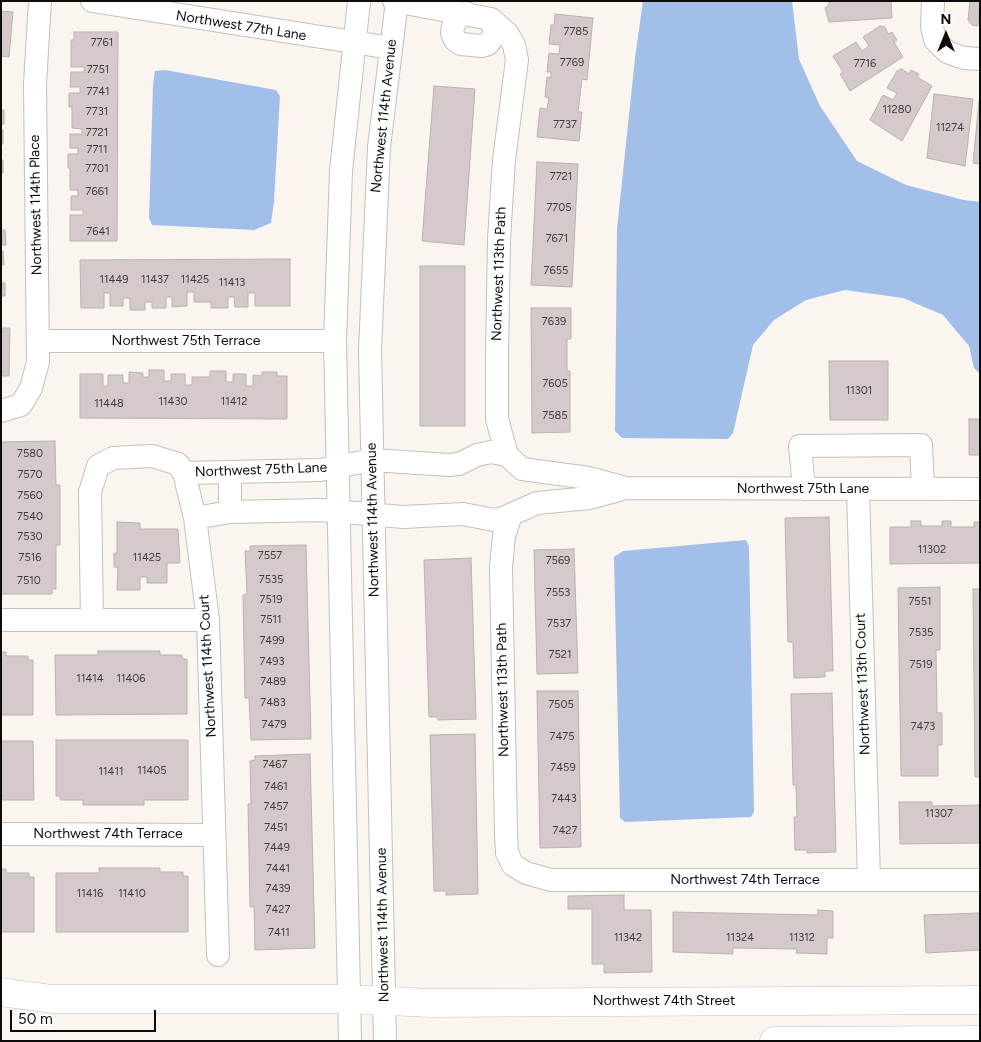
<!DOCTYPE html>
<html>
<head>
<meta charset="utf-8">
<style>
	body { margin:0 }
	#map { position:relative; width:981px; height:1042px; overflow:hidden; background:#faf6ef; font-family:Figtree,sans-serif }
	canvas { display:block }
	.frame { position:absolute; inset:0; border:2px solid #0d0c09; pointer-events:none }
	.north { position:absolute; left:921px; top:10px; width:50px; height:50px; -webkit-text-stroke:4px #fff; paint-order:stroke; rotate:0deg; font-size:14px; font-weight:700; line-height:20px; text-align:center; color:#0d0c09 }
	.north::after { content:''; display:block; margin:auto; width:18px; height:22px; background:#0d0c09; clip-path:polygon(50% 0,100% 100%,50% 72%,0 100%) }
	.scale { position:absolute; left:10px; top:1010px; width:146px; height:22px; box-sizing:border-box; border:2px solid #0d0c09; border-top:0; padding-left:6px; font-size:15px; line-height:18px; white-space:nowrap; color:#0d0c09; -webkit-text-stroke:4px #fff; paint-order:stroke }
</style>
</head>
<body>
<div id="map">
<canvas width="981" height="1042"></canvas>
<div class="frame"></div>
<div class="north">N</div>
<div class="scale">50 m</div>
</div>
<script>
const g = document.querySelector('canvas').getContext('2d');
g.lineJoin = 'round';
function fill(path, color) {
  g.fillStyle = color;
  g.fill(path, 'evenodd');
}
function shape(rows) {
  const path = new Path2D();
  for (const r of rows) {
    path.moveTo(r[0], r[1]);
    for (let i = 2; i < r.length; i += 2) path.lineTo(r[i], r[i + 1]);
  }
  return path;
}
function stroke(path, color, width, dash) {
  g.strokeStyle = color;
  g.lineWidth = width;
  g.lineCap = dash ? 'butt' : 'round';
  g.setLineDash(dash || []);
  g.stroke(path);
}
function label(font, color, halo, rows, align = 'center') {
  g.font = font + ' Figtree,sans-serif';
  g.lineWidth = 5;
  g.setLineDash([]);
  g.textBaseline = 'middle';
  g.strokeStyle = halo;
  g.fillStyle = color;
  for (const [text, x, y, turn = 0] of rows) {
    g.save();
    g.translate(x, y);
    g.rotate((+turn || 0) * Math.PI / 180);
    g.textAlign = isNaN(turn) ? turn : align;
    if (halo) g.strokeText(text, 0, 0);
    g.fillText(text, 0, 0);
    g.restore();
  }
}
fill(shape([
	[643,1,792,1,799,59,820,106,857,161,906,185,964,200,980,202,980,374,974,368,969,346,943,315,903,298,845,290,806,300,774,320,753,345,733,433,728,439,622,438,615,431,617,229,635,58],
	[165,70,276,90,280,96,274,202,271,223,254,230,152,225,149,218,153,85,155,71],
	[746,540,749,546,754,812,751,817,625,822,620,818,614,557,623,551]
]), '#a2bfe9');
const building = shape([
	[829,1,891,1,892,18,829,22,825,8,829,5,829,1],
	[970,1,980,1,978,26,972,25,968,20,970,1],
	[1,11,13,12,9,57,1,56,1,11],
	[555,14,593,18,587,80,582,79,578,112,582,112,579,141,537,137,540,108,547,109,549,98,545,97,547,77,551,78,551,72,547,72,549,53,559,54,560,45,549,44,551,25,554,25,555,14],
	[880,26,885,27,888,34,892,32,897,40,894,42,903,57,850,91,840,74,843,72,833,56,856,42,862,51,869,46,863,37,880,26],
	[74,32,118,32,117,241,70,241,70,215,83,215,83,210,71,210,71,196,78,196,78,190,70,190,70,168,68,168,68,154,78,154,78,148,70,148,70,134,82,134,82,129,72,128,72,107,69,107,69,93,80,93,80,87,70,87,71,72,84,72,84,67,71,67,71,40,74,40,74,32],
	[902,69,909,74,911,70,919,74,917,77,932,86,902,141,870,120,883,95,893,100,897,93,887,88,897,71,902,69],
	[434,86,475,89,464,245,422,241,434,86],
	[934,94,973,99,965,166,927,158,934,94],
	[979,101,980,101,980,164,973,163,979,101],
	[1,110,4,110,4,124,1,124,1,110],
	[1,130,3,130,3,144,1,144,1,130],
	[1,160,3,160,3,173,1,173,1,160],
	[537,162,578,164,572,287,531,285,537,162],
	[1,230,5,230,6,245,1,245,1,230],
	[1,251,3,251,4,265,1,265,1,251],
	[290,259,290,306,255,306,255,293,248,293,248,307,235,307,234,297,228,297,228,308,211,308,211,302,194,302,194,292,187,292,187,306,172,307,172,297,166,297,166,308,152,308,152,302,145,302,145,310,130,310,130,298,123,298,123,306,110,306,110,293,104,293,104,308,81,308,80,260,290,259],
	[420,266,465,266,465,426,420,426,420,266],
	[1,283,5,283,5,296,1,296,1,283],
	[531,308,571,308,571,339,567,339,567,371,570,371,570,432,532,433,531,308],
	[1,328,10,328,9,376,1,376,1,328],
	[829,361,888,361,888,420,830,420,829,361],
	[149,370,164,370,164,381,171,381,171,374,185,374,185,385,192,385,192,377,210,377,210,371,226,371,226,382,233,382,233,374,246,374,246,386,253,386,253,375,262,376,262,372,277,372,277,376,287,376,287,419,80,418,80,374,103,374,103,386,108,386,108,375,123,375,123,383,129,383,129,372,143,373,143,377,149,377,149,370],
	[969,419,980,419,980,455,969,455,969,419],
	[55,441,56,485,60,485,60,545,56,545,56,589,52,589,52,594,1,594,1,442,55,441],
	[829,517,833,671,825,671,825,677,794,678,793,642,788,642,785,518,829,517],
	[911,521,921,521,921,526,942,526,942,521,951,521,951,527,974,527,974,522,980,522,980,563,890,564,890,527,911,527,911,521],
	[117,522,140,523,140,529,178,529,180,563,167,563,167,583,147,583,147,577,140,577,140,590,117,590,118,567,114,567,114,553,117,553,117,522],
	[306,545,311,739,251,740,249,698,245,698,243,595,247,594,245,551,250,551,250,546,306,545],
	[574,549,578,673,537,674,534,550,574,549],
	[471,558,476,719,438,720,438,717,429,717,424,560,471,558],
	[940,587,940,650,936,650,937,713,942,713,942,745,938,745,938,776,901,776,898,588,940,587],
	[973,589,980,589,980,777,975,777,973,589],
	[98,651,160,651,160,655,182,655,182,659,187,659,187,714,56,715,55,655,98,655,98,651],
	[1,652,6,652,6,656,28,656,28,660,33,660,33,715,1,715,1,652],
	[537,691,578,691,581,847,540,848,537,691],
	[832,693,836,852,807,853,807,850,795,850,794,817,797,817,796,785,793,785,791,694,832,693],
	[475,734,478,894,446,895,446,891,434,891,430,735,475,734],
	[56,740,188,740,188,800,144,800,144,805,83,805,83,800,60,800,60,796,56,796,56,740],
	[1,741,33,741,34,800,1,800,1,741],
	[310,754,315,948,255,950,254,907,250,907,248,804,251,804,250,761,255,760,255,756,310,754],
	[899,802,932,802,932,806,980,805,980,843,900,844,899,802],
	[99,868,160,868,160,872,183,872,183,876,188,876,188,932,56,932,56,873,99,873,99,868],
	[1,869,6,869,6,873,29,873,29,877,34,877,34,932,1,932,1,869],
	[624,895,624,910,651,910,652,972,604,973,604,964,592,964,592,909,568,909,568,896,624,895],
	[818,910,833,911,833,938,827,938,827,954,796,953,797,949,733,948,733,954,673,952,673,912,818,915,818,910],
	[980,913,980,950,926,953,924,915,980,913]
]);
fill(building, '#d4caca');
stroke(building, '#bab1b0', 1);
const minor = shape([
	[92,1,391,48],
	[394,1,491,19,507,33,514,45,517,60,504,160,499,239,497,356,497,419,507,455],
	[933,1,932,27,935,40,947,52,964,58,980,59],
	[466,13,457,19,453,26,452,33,455,40,461,44,482,46,488,44,495,34,491,19],
	[38,341,335,341],
	[1,411,21,405,31,388,38,362,35,84,40,1],
	[230,472,230,512],
	[184,473,320,470,372,460,449,465,459,464,477,455,491,452,507,455,522,469,589,478,626,488,980,489],
	[804,489,800,446,921,445,923,489],
	[858,489,869,880],
	[511,515,504,536,501,567,506,833,507,853,513,865,526,873,551,880,980,880],
	[195,518,230,512,321,510,403,517,463,514,494,520,503,518,537,503,590,498,626,488],
	[1,620,208,620],
	[92,620,90,492,98,466,113,458,152,456,178,464,184,473,195,518,208,620,218,955],
	[1,834,214,835],
	[350,1041,335,341,341,171,359,1],
	[385,1041,370,350,379,147,397,1]
]);
const major = shape([
	[349,999,430,1003,980,1000],
	[774,1041,980,1040]
]);
const highway = shape([
	[1,992,52,999,349,999]
]);
stroke(minor, '#c3c0b8', 24);
stroke(major, '#c3c0b8', 29);
stroke(highway, '#c3c0b8', 29);
stroke(minor, '#fff', 22);
stroke(major, '#fff', 28);
stroke(highway, '#fff', 28);
label('11px', '#3f3c39', null, [
	["7785",576,32],
	["7761",102,43],
	["7769",572,63],
	["7716",865,64],
	["7751",98,70],
	["7741",98,92],
	["11280",897,110],
	["7731",97,112],
	["7737",565,125],
	["11274",950,128],
	["7721",97,133],
	["7711",97,150],
	["7701",97,169],
	["7721",561,177],
	["7661",97,192],
	["7705",559,208],
	["7641",98,232],
	["7671",557,239],
	["7655",556,271],
	["11449",114,280],
	["11437",155,280],
	["11425",195,280],
	["11413",232,283],
	["7639",554,322],
	["7605",555,384],
	["11301",859,391],
	["11430",173,402],
	["11412",234,402],
	["11448",109,404],
	["7585",555,416],
	["7580",30,454],
	["7570",30,475],
	["7560",30,496],
	["7540",30,517],
	["7530",30,537],
	["11302",932,550],
	["7557",270,556],
	["7516",30,558],
	["11425",147,558],
	["7569",558,561],
	["7535",271,580],
	["7510",29,581],
	["7553",558,593],
	["7519",271,600],
	["7551",920,602],
	["7511",271,620],
	["7537",559,624],
	["7535",921,633],
	["7499",272,641],
	["7521",560,655],
	["7493",272,662],
	["7519",921,665],
	["11414",90,679],
	["11406",131,679],
	["7489",273,682],
	["7483",273,703],
	["7505",561,705],
	["7479",274,725],
	["7473",923,727],
	["7475",562,737],
	["7467",275,765],
	["7459",563,768],
	["11405",152,771],
	["11411",111,772],
	["7461",276,787],
	["7443",564,799],
	["7457",276,807],
	["11307",939,814],
	["7451",276,828],
	["7427",565,831],
	["7449",277,848],
	["7441",278,869],
	["7439",278,889],
	["11416",90,894],
	["11410",132,894],
	["7427",278,910],
	["7411",279,933],
	["11342",628,938],
	["11324",740,938],
	["11312",802,938]
]);
label('14px', '#0d0c09', '#fff', [
	["Northwest 77th Lane",241,26,9],
	["Northwest 114th Avenue",384,116,-84],
	["Northwest 114th Place",36,205,-91],
	["Northwest 113th Path",499,274,-88],
	["Northwest 75th Terrace",186,341],
	["Northwest 75th Lane",261,470,-2],
	["Northwest 75th Lane",803,489],
	["Northwest 114th Avenue",373,520,-91],
	["Northwest 114th Court",208,666,-93],
	["Northwest 113th Court",863,684,-92],
	["Northwest 113th Path",503,690,-91],
	["Northwest 74th Terrace",108,834],
	["Northwest 74th Terrace",745,880],
	["Northwest 114th Avenue",383,925,-91],
	["Northwest 74th Street",664,1001]
]);
</script>
</body>
</html>
